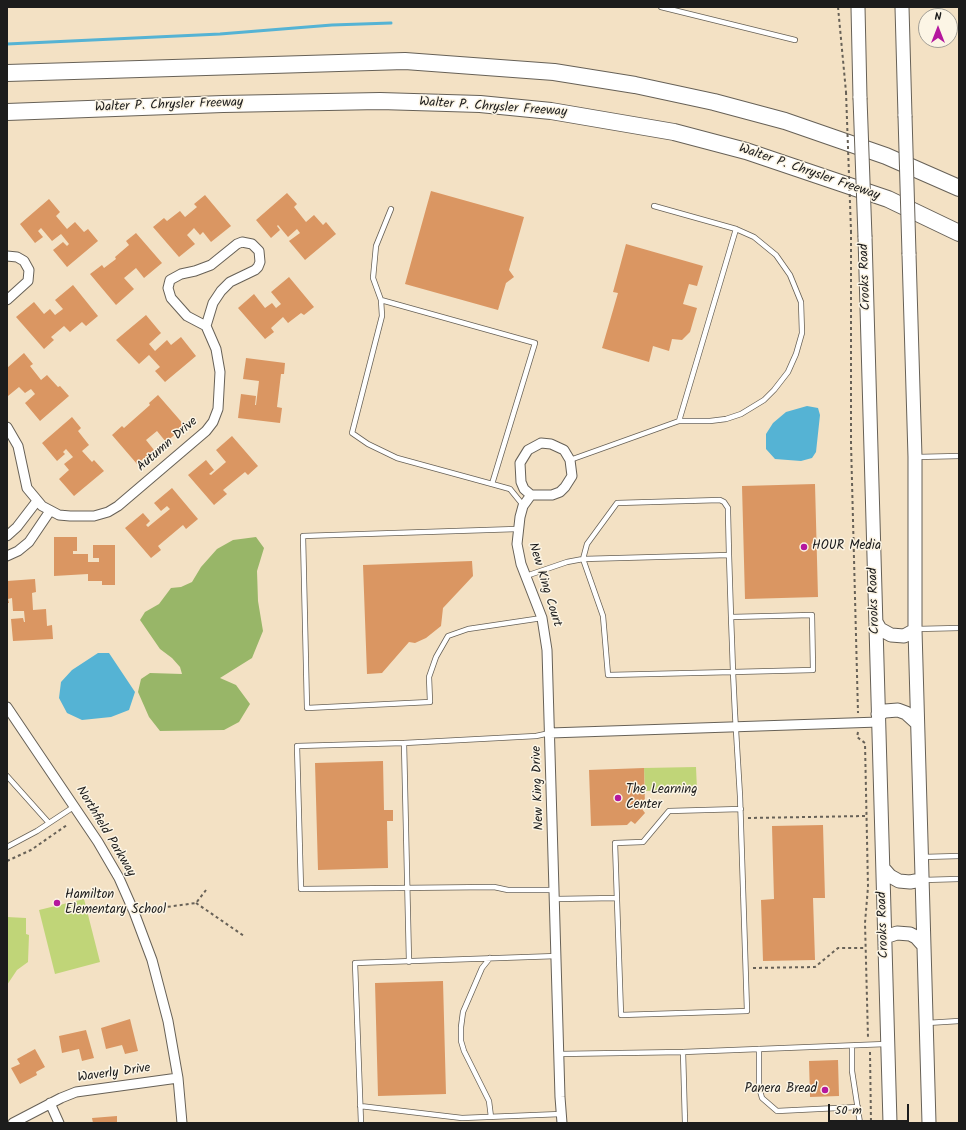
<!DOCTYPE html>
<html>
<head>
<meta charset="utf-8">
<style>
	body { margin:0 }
	#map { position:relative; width:966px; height:1130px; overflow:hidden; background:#f3e1c4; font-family:Kalam,sans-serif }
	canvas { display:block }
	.frame { position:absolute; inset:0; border:8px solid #1c1c1c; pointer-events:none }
	.north { position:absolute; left:918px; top:8px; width:40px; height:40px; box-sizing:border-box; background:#fcf5e5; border:1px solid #a29e95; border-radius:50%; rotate:0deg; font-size:11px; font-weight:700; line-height:16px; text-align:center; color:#1c1c1c }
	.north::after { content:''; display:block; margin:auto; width:14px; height:18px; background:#b5179e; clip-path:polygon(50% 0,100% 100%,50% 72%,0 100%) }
	.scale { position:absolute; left:828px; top:1104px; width:81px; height:18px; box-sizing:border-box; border:2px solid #1c1c1c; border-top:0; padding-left:5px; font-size:12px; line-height:14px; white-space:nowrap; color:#1c1c1c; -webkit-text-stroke:3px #fcf5e5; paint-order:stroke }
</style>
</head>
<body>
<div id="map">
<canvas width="966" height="1130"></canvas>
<div class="frame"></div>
<div class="north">N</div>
<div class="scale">50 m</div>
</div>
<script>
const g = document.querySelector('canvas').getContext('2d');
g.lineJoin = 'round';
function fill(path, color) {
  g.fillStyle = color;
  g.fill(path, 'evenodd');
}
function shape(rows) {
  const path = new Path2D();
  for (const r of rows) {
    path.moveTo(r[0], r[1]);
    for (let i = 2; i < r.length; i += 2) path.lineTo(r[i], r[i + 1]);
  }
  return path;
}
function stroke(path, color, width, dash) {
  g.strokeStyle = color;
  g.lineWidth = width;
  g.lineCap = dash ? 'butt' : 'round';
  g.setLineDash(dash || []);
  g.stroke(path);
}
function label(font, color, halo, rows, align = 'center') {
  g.font = font + ' Kalam,sans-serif';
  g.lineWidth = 3;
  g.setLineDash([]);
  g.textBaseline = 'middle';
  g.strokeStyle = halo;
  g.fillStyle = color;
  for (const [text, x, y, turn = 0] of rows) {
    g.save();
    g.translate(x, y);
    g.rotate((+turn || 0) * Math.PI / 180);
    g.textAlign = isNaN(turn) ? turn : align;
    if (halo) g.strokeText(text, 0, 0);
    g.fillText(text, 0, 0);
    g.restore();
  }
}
fill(shape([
	[696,767,697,790,645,791,644,768],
	[84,899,100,962,55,974,39,910],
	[7,917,26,918,26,934,29,935,28,962,17,970,7,985]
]), '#c0d578');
fill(shape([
	[256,537,264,548,257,571,258,601,263,631,252,658,220,678,236,685,250,704,239,722,224,730,160,731,149,717,138,692,141,679,150,673,182,674,180,667,172,658,160,649,140,620,145,612,159,604,171,588,181,587,192,582,201,567,217,549,233,540]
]), '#98b668');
fill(shape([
	[807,406,818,408,820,415,816,452,812,458,801,461,775,459,766,449,766,434,773,423,786,412],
	[98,653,109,653,135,692,129,710,111,717,82,720,67,713,59,698,61,682,72,670]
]), '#55b3d4');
stroke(shape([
	[7,44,220,34,332,25,391,23]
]), '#55b3d4', 3);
fill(shape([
	[431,191,524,217,509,270,514,277,506,283,498,310,405,284],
	[287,193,297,204,294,207,306,222,314,215,323,225,326,222,336,234,305,260,289,241,300,233,297,229,288,237,278,225,277,226,280,230,271,238,256,220],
	[205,195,231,226,211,242,203,232,200,235,194,228,187,235,195,244,179,257,153,227,164,218,167,221,180,211,185,217,197,207,194,204],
	[49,199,60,212,56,216,67,229,75,222,84,232,88,229,98,241,67,267,53,250,63,242,67,246,69,244,61,234,52,241,41,228,38,231,43,237,35,243,20,224],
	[136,233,162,263,144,278,136,268,124,278,134,289,116,305,90,274,102,265,104,268,116,259,115,257,129,245,126,241],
	[626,244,703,266,697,286,689,284,683,304,697,308,690,332,682,340,672,339,669,351,653,346,649,362,602,348,618,293,613,292],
	[289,277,314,307,304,315,301,313,288,323,283,317,271,328,274,332,265,339,238,308,254,294,265,308,272,303,276,308,281,304,271,292],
	[73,285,98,316,86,326,82,322,70,332,64,326,51,337,54,340,44,349,16,317,34,302,44,314,50,309,55,315,63,309,55,300],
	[146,315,161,333,149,344,155,351,167,340,171,345,181,337,196,356,165,382,155,371,160,367,149,355,139,364,116,340],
	[24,353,33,364,30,366,41,380,47,375,58,387,60,386,69,396,40,421,25,403,35,394,31,389,25,393,19,387,8,396,7,395,7,368],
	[246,358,285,363,284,374,281,374,277,407,282,408,280,423,238,418,241,394,256,396,255,405,256,405,259,381,243,379],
	[158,395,185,426,166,442,157,431,146,440,154,450,137,464,112,435,122,426,124,428,150,405,149,403],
	[72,417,81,428,78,431,89,445,82,451,92,462,94,460,104,471,74,496,59,479,69,470,64,464,73,457,66,449,63,452,65,454,57,461,42,443],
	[232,436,258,466,248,475,245,472,223,490,227,494,214,505,188,475,206,460,214,470,209,474,211,475,226,462,216,450],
	[815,484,818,597,745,599,742,486],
	[172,488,198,519,186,529,183,525,158,546,161,550,151,558,125,528,143,513,150,521,146,525,148,527,170,509,167,506,161,511,154,503],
	[54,537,77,537,77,551,73,551,73,554,88,554,88,562,99,562,99,558,93,558,93,545,115,545,115,585,102,585,102,581,88,581,88,574,54,576],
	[472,561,473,576,443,608,441,626,426,638,415,643,409,642,382,673,367,674,363,565],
	[35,579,36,592,32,593,33,610,46,609,47,626,52,625,53,639,13,641,11,619,23,618,24,622,25,622,24,611,13,611,12,598,8,599,9,603,7,603,7,581],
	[383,761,384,810,393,810,393,821,387,821,388,868,318,870,315,763],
	[644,768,645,806,642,809,645,813,635,824,631,821,627,825,591,826,589,770],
	[823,825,825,898,813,898,815,960,763,961,761,900,774,899,772,826],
	[443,981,446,1094,378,1096,375,983],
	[130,1019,138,1051,125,1054,122,1045,106,1049,101,1028],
	[86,1030,94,1058,82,1061,79,1049,62,1053,59,1036],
	[35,1049,45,1067,36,1072,37,1075,20,1084,11,1068,20,1064,17,1059],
	[838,1060,839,1096,810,1097,809,1061],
	[117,1116,117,1123,93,1123,92,1118]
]), '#da9662');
const lane = shape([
	[661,7,795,40],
	[391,209,376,246,373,278,381,300,382,316,352,433,368,444,397,458,492,484],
	[381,300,535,343,492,484,510,489,523,505],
	[679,421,736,229],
	[917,457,959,456],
	[570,460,679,421,710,421,726,419,741,414,764,400,774,390,788,372,796,354,802,333,801,302,790,275,776,255,754,237,736,229,654,206],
	[517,529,303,536,307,708,430,702,429,677,436,657,448,636,468,629,542,618],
	[526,576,567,562,583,559,729,555],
	[731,617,812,615,813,670,733,672,608,675,603,616,583,559,587,544,617,503,720,500,724,502,728,508,728,513,729,555,731,617,732,643,733,672,735,714,740,796,747,1011,621,1015,615,843,643,842,669,811,741,809],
	[917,629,959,628],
	[550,733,536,736,404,743,297,746,301,889,494,887,508,890,554,890],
	[404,743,409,962],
	[7,776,49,823],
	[7,847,37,831,75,806],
	[923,857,959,856],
	[923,880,959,879],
	[555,899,617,898],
	[490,958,482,968,463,1012,461,1027,461,1041,464,1051,489,1101,491,1117],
	[927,1023,959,1021],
	[852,1046,852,1071,860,1123],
	[759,1049,759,1087,762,1098,777,1111,858,1107],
	[683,1052,685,1123],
	[559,1054,683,1052,886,1044],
	[360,1106,462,1118,561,1114],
	[361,1123,355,963,557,956]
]);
const street = shape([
	[7,256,17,257,24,261,29,270,28,281,7,300],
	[7,427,18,446,27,488,42,506,59,515,70,516,94,516,108,512,118,506,206,431,213,422,218,409,220,372,216,349,206,326,213,303,221,291,230,282,255,270,258,267,260,262,259,251,252,244,242,242,237,244,211,265,195,271,181,274,170,280,168,288,171,298,187,316,206,326],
	[541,443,551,444,564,450,570,460,572,476,565,487,560,492,552,495,531,495,524,489,521,482,520,463,528,450,541,443],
	[531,495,523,506,520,517,517,544,521,564,542,618,547,650,560,1097,562,1123],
	[7,536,17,527,37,501],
	[7,556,18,551,29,542,50,511],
	[7,707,98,842,119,878,134,912,152,960,168,1021,178,1078,182,1123],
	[550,733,879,722],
	[50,1103,59,1123],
	[13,1123,61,1098,76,1092,178,1078]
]);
const secondary = shape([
	[858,7,860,98],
	[902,7,905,116],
	[865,237,890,1123],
	[909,254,915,457,915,630,929,1123],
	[876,622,880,629,891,635,904,636,915,630],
	[878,714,885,711,898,710,906,713,917,723],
	[883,868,890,876,899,881,910,882,921,880],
	[885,937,897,933,910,934,916,937,924,946]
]);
const highway = shape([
	[7,73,405,61,554,72,635,85,714,102,785,121,886,156,959,188],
	[7,112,223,104,380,101,480,104,551,111,674,132,746,151,888,199,959,233]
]);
stroke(lane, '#676157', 6);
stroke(street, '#676157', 11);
stroke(secondary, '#676157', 15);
stroke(highway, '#676157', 18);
stroke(shape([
	[838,7,846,92],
	[851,231,851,443,858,713],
	[858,732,857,737,865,743,868,887,865,923,868,1038],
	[748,818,866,816],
	[7,861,31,850,67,825],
	[196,903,244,936],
	[144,910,196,903,206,890],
	[753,968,815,967,838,948,865,948],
	[870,1052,871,1123]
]), '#676157', 2, [3, 3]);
stroke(lane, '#fff', 4.5);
stroke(street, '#fff', 9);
stroke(secondary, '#fff', 13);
stroke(highway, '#fff', 16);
const secondaryBridge = shape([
	[860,98,865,237],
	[905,116,909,254]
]);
stroke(secondaryBridge, '#676157', 15, []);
stroke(shape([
	[846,92,851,231]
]), '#676157', 2, [3, 3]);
stroke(secondaryBridge, '#fff', 13);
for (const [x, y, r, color] of [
	[804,547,4,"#b5179e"],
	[618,798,4,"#b5179e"],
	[57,903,4,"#b5179e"],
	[825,1090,4,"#b5179e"]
]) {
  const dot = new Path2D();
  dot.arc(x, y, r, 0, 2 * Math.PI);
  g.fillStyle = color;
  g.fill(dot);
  stroke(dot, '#fcf5e5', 1.5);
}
label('13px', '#1c1c1c', '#fcf5e5', [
	["Walter P. Chrysler Freeway",169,106,-2],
	["Walter P. Chrysler Freeway",493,108,4],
	["Walter P. Chrysler Freeway",809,173,19],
	["Crooks Road",866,277,-92],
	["Autumn Drive",168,445,-41],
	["New King Court",544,585,73],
	["Crooks Road",875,601,-92],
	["New King Drive",539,788,-92],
	["Northfield Parkway",105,832,59],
	["Crooks Road",884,925,-92],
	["Waverly Drive",114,1074,-8]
]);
label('13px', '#1c1c1c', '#fcf5e5', [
	["HOUR Media",812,547],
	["The Learning",626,791],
	["Center",626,806],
	["Hamilton",65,896],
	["Elementary School",65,911],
	["Panera Bread",817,1090,"right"]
], 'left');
</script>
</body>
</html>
